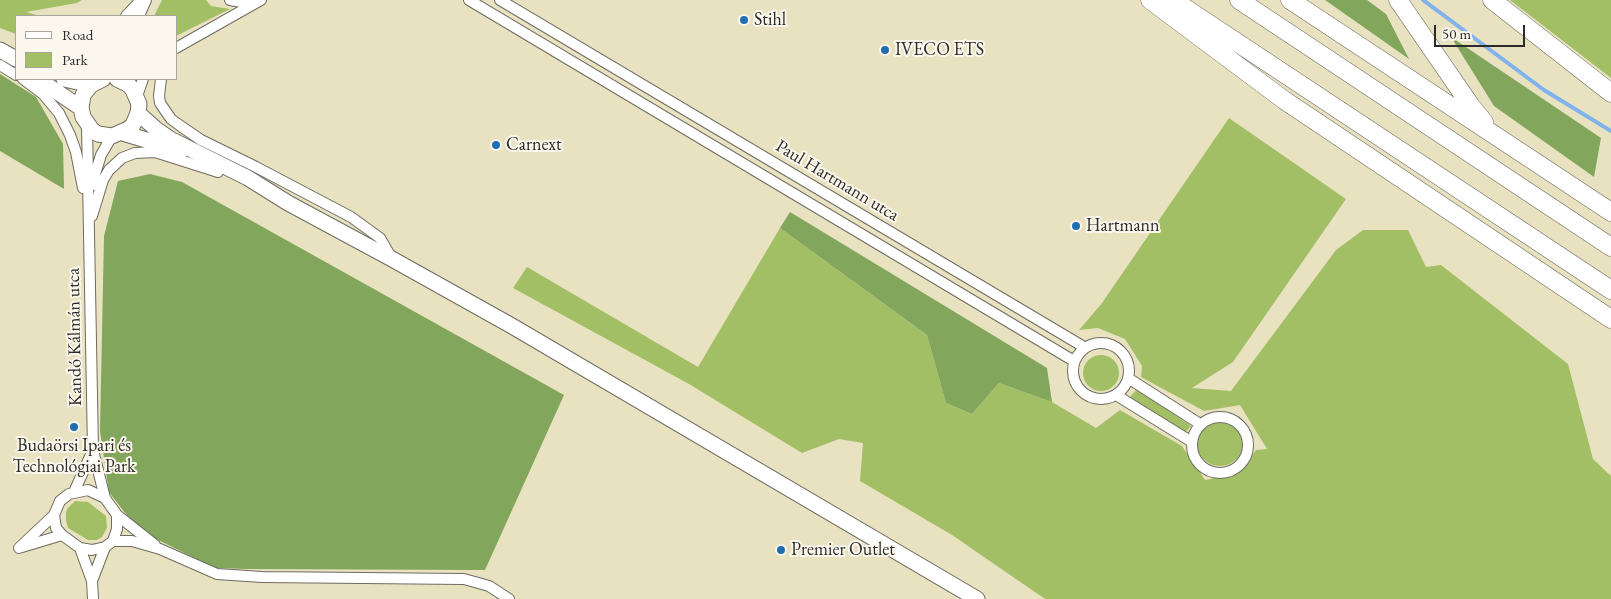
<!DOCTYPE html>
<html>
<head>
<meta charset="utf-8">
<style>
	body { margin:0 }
	#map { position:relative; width:1611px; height:599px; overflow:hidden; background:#e9e2c1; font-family:"EB Garamond",serif }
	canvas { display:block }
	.legend { position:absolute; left:15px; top:15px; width:162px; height:65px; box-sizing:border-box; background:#fbf7ec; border:1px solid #a8a59f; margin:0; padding:6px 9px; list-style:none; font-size:15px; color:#2b2b2b }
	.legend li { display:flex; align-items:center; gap:10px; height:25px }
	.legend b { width:25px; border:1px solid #a8a59f }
	.scale { position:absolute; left:1434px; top:25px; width:91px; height:22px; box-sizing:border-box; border:2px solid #2b2b2b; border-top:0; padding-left:6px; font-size:15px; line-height:18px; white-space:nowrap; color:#2b2b2b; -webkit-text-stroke:4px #fbf7ec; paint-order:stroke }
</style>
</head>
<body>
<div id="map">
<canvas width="1611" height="599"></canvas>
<ul class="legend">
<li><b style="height:6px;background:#fff"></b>Road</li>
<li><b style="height:14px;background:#a3bf66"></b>Park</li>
</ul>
<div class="scale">50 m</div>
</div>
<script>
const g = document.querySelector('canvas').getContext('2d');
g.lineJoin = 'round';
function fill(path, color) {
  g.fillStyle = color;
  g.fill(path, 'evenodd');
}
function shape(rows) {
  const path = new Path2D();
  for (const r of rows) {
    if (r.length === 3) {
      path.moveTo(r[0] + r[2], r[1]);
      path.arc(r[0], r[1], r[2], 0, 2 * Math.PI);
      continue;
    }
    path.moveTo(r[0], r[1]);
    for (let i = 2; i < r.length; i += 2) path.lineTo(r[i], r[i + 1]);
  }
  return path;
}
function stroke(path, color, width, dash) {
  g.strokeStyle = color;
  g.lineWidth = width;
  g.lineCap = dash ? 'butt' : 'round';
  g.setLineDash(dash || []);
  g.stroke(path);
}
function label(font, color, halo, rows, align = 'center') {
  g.font = font + ' "EB Garamond",serif';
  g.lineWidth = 4;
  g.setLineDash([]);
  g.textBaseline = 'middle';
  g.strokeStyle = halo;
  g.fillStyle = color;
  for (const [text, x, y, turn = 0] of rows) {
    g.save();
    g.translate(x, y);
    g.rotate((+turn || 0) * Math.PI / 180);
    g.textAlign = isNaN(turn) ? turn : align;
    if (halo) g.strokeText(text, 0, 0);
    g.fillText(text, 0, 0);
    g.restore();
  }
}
fill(shape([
	[0,0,82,0,77,3,26,12,40,16,16,16,16,34,0,28],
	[162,0,206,0,211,6,230,9,176,36,176,16,154,16],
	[1510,0,1611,0,1611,78],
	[1229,118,1346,199,1233,362,1192,388,1231,391,1336,250,1363,230,1408,230,1426,267,1441,265,1568,364,1593,459,1611,476,1611,599,1045,599,952,535,860,481,863,443,839,439,802,453,689,384,513,288,527,267,698,367,780,228,927,335,946,403,972,414,999,383,1052,402,1096,428,1120,410,1182,446,1205,480,1238,474,1256,450,1267,449,1240,405,1204,411,1141,377,1142,366,1125,339,1098,328,1079,330,1102,303],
	[1101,373,18],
	[1137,389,1191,426,1185,433,1130,397],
	[1220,443,23],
	[75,501,88,502,106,516,107,528,102,537,97,540,88,540,68,528,66,520,66,513,67,509]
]), '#a3bf66');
fill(shape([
	[1325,0,1367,0,1386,14,1409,59],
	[1451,37,1601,138,1594,177,1494,106],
	[0,74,36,97,63,144,64,189,0,151],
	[150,174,182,182,564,395,485,570,246,569,215,568,142,532,125,513,109,492,100,431,104,236,118,181],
	[790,212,1047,368,1052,402,999,383,972,414,946,403,927,335,780,228]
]), '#82a65b');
stroke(shape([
	[1423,0,1544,90,1611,131]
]), '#80b2ec', 4);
const street = shape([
	[230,0,253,4],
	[469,0,1074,361],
	[500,0,1084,347],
	[126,16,141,0],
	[139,16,146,0],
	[176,48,261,0],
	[0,65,16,75],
	[23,79,43,94,59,113,70,135,76,152,83,188],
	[161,79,159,96,160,103,171,119,182,127,201,140,256,167,351,217,380,238,392,259],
	[137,96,143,79],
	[87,125,93,450,105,498],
	[93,185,95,174,101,155,112,136],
	[92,216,103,180,109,170,122,158,135,153,155,152,218,172],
	[1101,371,28],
	[1128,378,1200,424],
	[1116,395,1192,442],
	[1220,445,28],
	[74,492,93,450],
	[117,515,117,529,113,541,105,547,92,550,80,548,62,535,56,528,54,515,60,501,69,494,88,490,105,498,117,515,155,545],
	[113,541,132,541,160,549,217,574,262,577,464,579,489,586,509,599],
	[22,547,62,535],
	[19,548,54,515],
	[80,548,92,581,93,599],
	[92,581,105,547]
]);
const primary = shape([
	[0,50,16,59],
	[38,79,81,108],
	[64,79,91,85],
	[103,79,91,85,83,95,81,108,83,117,92,130,98,134,112,136,128,129,133,125,138,113,139,104,133,90,129,85,117,79],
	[138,113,157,130,170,139,248,178,288,203,392,259,512,326,977,599],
	[123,133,146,140,179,154]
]);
const highway = shape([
	[1150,0,1284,100,1611,319],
	[1173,0,1611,290],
	[1239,0,1611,247],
	[1290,0,1611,212],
	[1398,0,1471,106,1484,122],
	[1492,0,1611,93]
]);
stroke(street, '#6e6b60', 12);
stroke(primary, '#6e6b60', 17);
stroke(highway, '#6e6b60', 19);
stroke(street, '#fff', 10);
stroke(primary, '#fff', 15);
stroke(highway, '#fff', 18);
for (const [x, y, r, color] of [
	[744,20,5,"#1f6fb2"],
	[885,50,5,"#1f6fb2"],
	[496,145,5,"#1f6fb2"],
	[1076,226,5,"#1f6fb2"],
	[74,427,5,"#1f6fb2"],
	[781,550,5,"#1f6fb2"]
]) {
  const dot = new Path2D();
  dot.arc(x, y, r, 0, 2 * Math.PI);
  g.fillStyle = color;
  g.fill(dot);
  stroke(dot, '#fbf7ec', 2);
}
label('18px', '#2b2b2b', '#fbf7ec', [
	["Stihl",754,20],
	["IVECO ETS",895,50],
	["Carnext",506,145],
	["Hartmann",1086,226],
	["Budaörsi Ipari és",74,446,"center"],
	["Technológiai Park",74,467,"center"],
	["Premier Outlet",791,550]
], 'left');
label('18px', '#2b2b2b', '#fbf7ec', [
	["Paul Hartmann utca",837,181,31],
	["Kandó Kálmán utca",75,337,-91]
]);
</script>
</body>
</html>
